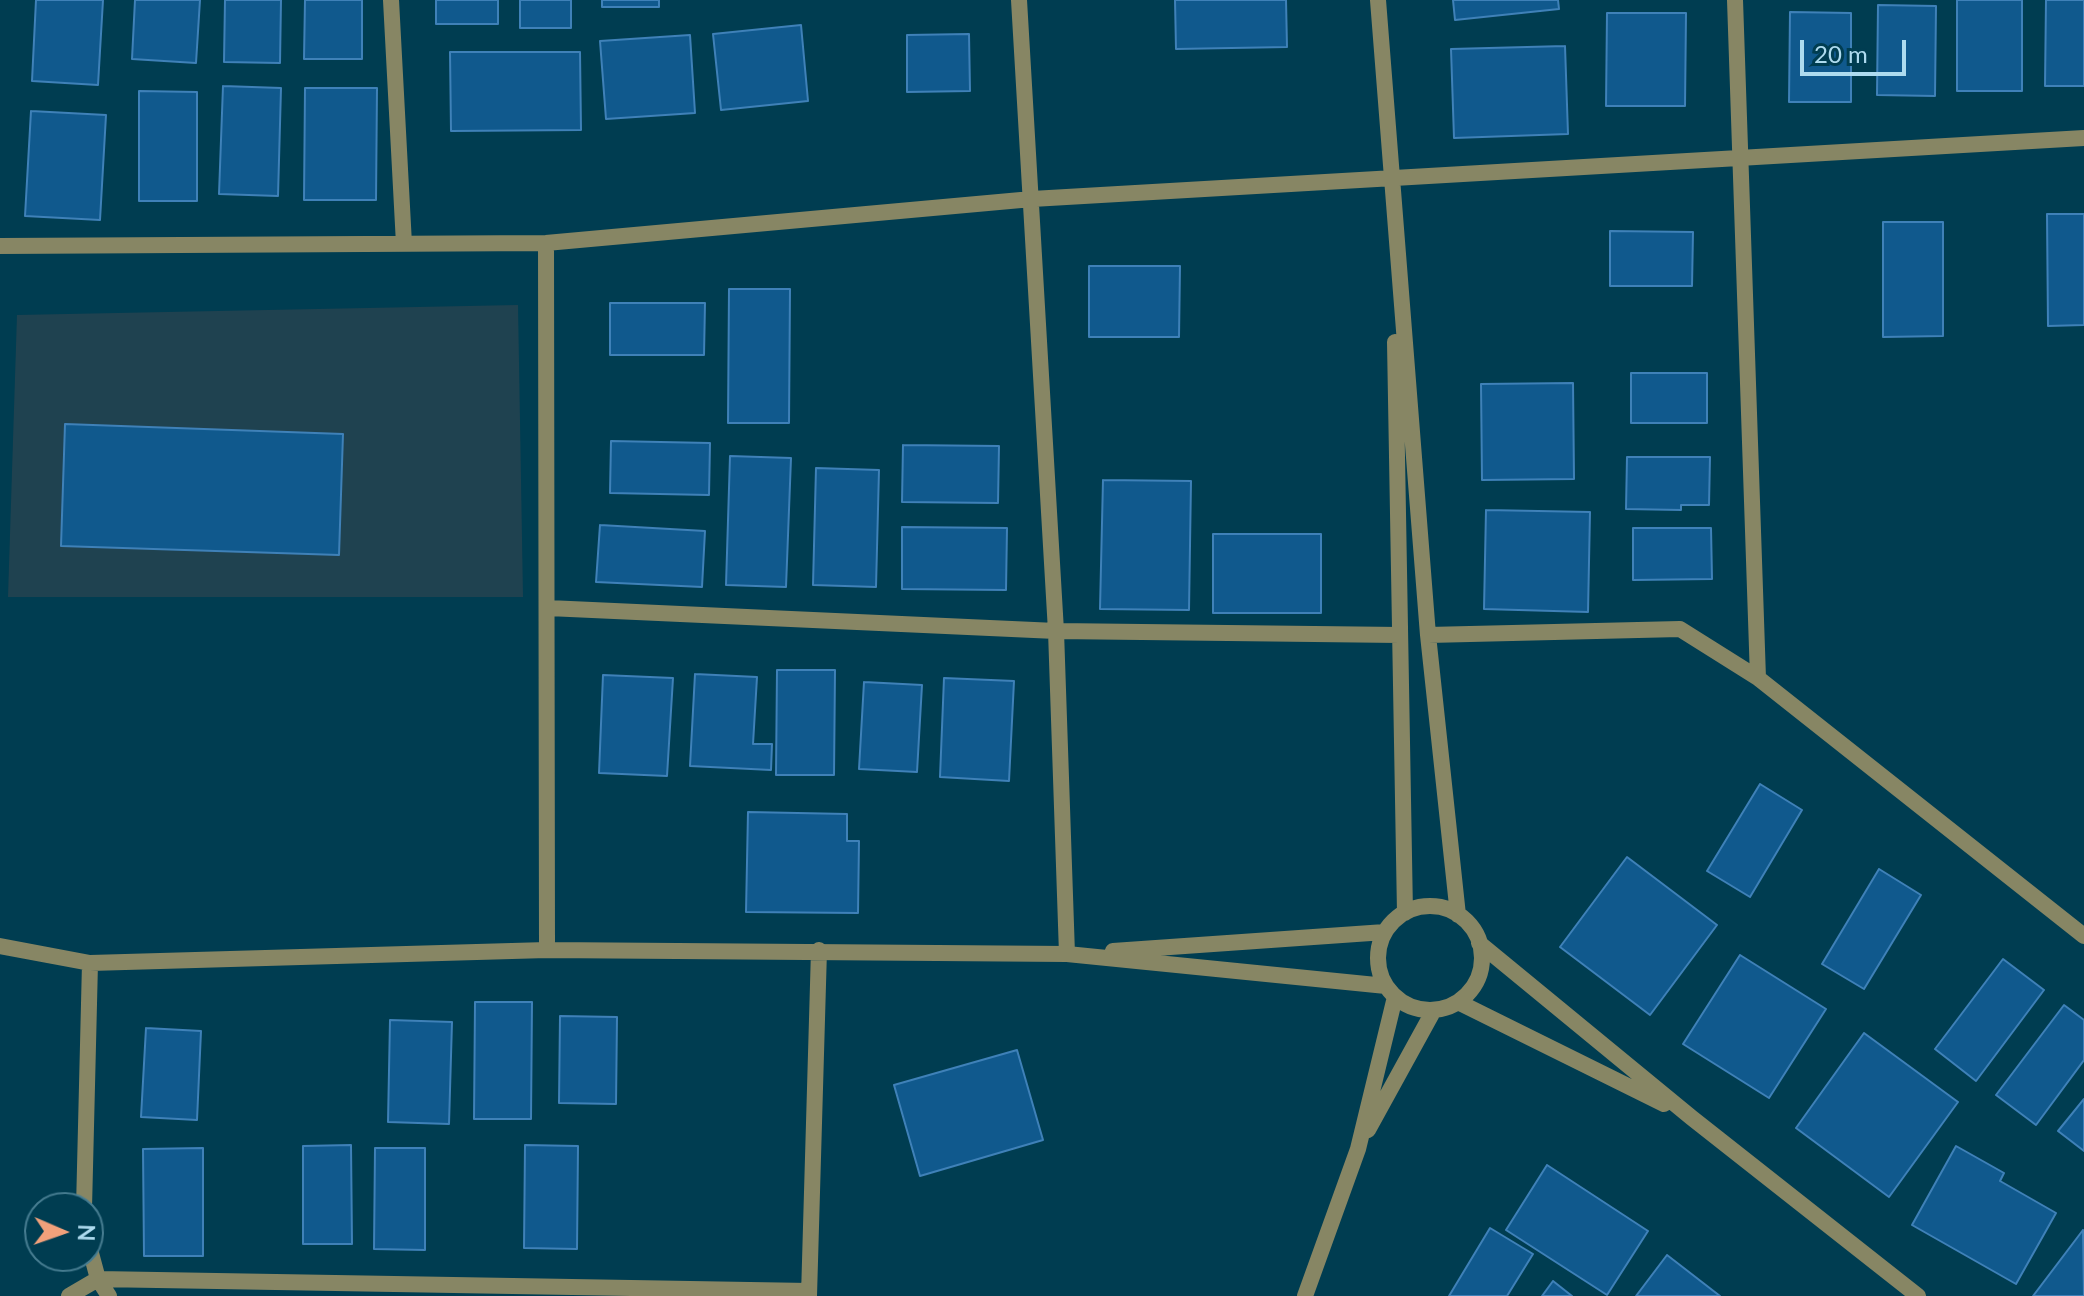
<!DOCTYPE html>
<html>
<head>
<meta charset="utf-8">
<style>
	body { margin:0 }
	#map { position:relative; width:2084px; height:1296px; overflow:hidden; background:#003d51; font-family:Lato,sans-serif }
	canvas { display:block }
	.north { position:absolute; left:24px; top:1192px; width:80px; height:80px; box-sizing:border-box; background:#003d51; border:2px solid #467c90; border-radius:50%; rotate:92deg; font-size:22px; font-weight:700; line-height:32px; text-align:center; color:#aedbef }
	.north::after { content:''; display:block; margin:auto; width:28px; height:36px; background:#f1a17b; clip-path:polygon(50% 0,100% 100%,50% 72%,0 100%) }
	.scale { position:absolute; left:1800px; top:40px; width:106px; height:36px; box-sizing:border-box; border:4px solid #aedbef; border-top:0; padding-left:10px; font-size:24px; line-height:28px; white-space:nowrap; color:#aedbef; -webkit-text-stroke:6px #003d51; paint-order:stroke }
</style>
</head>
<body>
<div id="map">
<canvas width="2084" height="1296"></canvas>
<div class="north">N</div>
<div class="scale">20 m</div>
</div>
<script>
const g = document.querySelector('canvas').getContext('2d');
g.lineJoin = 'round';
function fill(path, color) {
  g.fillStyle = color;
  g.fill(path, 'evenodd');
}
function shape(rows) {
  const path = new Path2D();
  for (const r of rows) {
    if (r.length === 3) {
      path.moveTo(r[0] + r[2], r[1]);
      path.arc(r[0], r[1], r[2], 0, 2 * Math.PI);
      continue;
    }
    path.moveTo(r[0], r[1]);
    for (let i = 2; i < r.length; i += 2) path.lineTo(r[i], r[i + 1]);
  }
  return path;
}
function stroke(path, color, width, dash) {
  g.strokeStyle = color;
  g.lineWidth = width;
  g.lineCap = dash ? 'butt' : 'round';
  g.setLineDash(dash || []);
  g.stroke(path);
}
fill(shape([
	[518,305,523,597,8,597,17,315]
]), '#1f4250');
const building = shape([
	[36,0,103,0,98,85,32,81,36,0],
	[135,0,200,0,196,63,132,59,135,0],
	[225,0,281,0,280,63,224,62,225,0],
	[305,0,362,0,362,59,304,59,305,0],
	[436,0,498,0,498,24,436,24,436,0],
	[520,0,571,0,571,28,520,28,520,0],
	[602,0,659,0,659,7,602,7,602,0],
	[1175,0,1286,0,1287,47,1176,49,1175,0],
	[1453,0,1558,0,1559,9,1455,20,1453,0],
	[1957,0,2022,0,2022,91,1957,91,1957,0],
	[2046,0,2084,0,2084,86,2045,86,2046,0],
	[1878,5,1936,6,1935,96,1877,95,1878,5],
	[1790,12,1851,13,1851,102,1789,102,1790,12],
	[1607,13,1686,13,1685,106,1606,106,1607,13],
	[801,25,808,101,721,110,713,34,801,25],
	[969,34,970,91,907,92,907,35,969,34],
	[690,35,695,113,606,119,600,41,690,35],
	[1565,46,1568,134,1454,138,1451,49,1565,46],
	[450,52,580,52,581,130,451,131,450,52],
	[223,86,281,88,278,196,219,194,223,86],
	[305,88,377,88,376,200,304,200,305,88],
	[139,91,197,92,197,201,139,201,139,91],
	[31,111,106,115,100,220,25,216,31,111],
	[2047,214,2084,214,2084,325,2048,326,2047,214],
	[1883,222,1943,222,1943,336,1883,337,1883,222],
	[1610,231,1693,232,1692,286,1610,286,1610,231],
	[1089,266,1180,266,1179,337,1089,337,1089,266],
	[729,289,790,289,789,423,728,423,729,289],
	[610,303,705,303,704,355,610,355,610,303],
	[1631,373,1707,373,1707,423,1631,423,1631,373],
	[1573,383,1574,479,1482,480,1481,384,1573,383],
	[65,424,343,434,339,555,61,546,65,424],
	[611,441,710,443,709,495,610,493,611,441],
	[903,445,999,446,998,503,902,502,903,445],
	[730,456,791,458,786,587,726,585,730,456],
	[1627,457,1710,457,1709,505,1681,505,1681,510,1626,509,1627,457],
	[816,468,879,470,876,587,813,585,816,468],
	[1103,480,1191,481,1189,610,1100,609,1103,480],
	[1486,510,1590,512,1588,612,1484,609,1486,510],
	[600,525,705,531,702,587,596,582,600,525],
	[902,527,1007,528,1006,590,902,589,902,527],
	[1633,528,1711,528,1712,579,1633,580,1633,528],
	[1213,534,1321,534,1321,613,1213,613,1213,534],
	[777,670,835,670,834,775,776,775,777,670],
	[695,674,757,677,753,744,772,744,771,770,690,766,695,674],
	[603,675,673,678,667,776,599,773,603,675],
	[944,678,1014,681,1009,781,940,777,944,678],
	[864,682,922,685,917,772,859,769,864,682],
	[1760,784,1802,810,1750,897,1707,871,1760,784],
	[748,812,847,814,847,841,859,841,858,913,746,912,748,812],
	[1627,857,1717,925,1650,1015,1560,947,1627,857],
	[1879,869,1921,895,1864,989,1822,964,1879,869],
	[1740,955,1826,1009,1769,1098,1683,1044,1740,955],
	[2003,959,2044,990,1976,1081,1935,1049,2003,959],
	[475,1002,532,1002,531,1119,474,1119,475,1002],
	[2064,1005,2084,1020,2084,1060,2036,1125,1996,1095,2064,1005],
	[560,1016,617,1017,616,1104,559,1103,560,1016],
	[390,1020,452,1022,449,1124,388,1122,390,1020],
	[146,1028,201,1031,197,1120,141,1117,146,1028],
	[1864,1033,1958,1102,1889,1197,1796,1128,1864,1033],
	[1017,1050,1043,1140,920,1176,894,1085,1017,1050],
	[2084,1099,2084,1151,2058,1131,2084,1099],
	[351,1145,352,1244,303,1244,303,1146,351,1145],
	[525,1145,578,1146,577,1249,524,1248,525,1145],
	[1956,1146,2004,1173,2000,1181,2056,1213,2016,1284,1912,1225,1956,1146],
	[203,1148,203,1256,144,1256,143,1149,203,1148],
	[375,1148,425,1148,425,1250,374,1249,375,1148],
	[1547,1165,1648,1231,1607,1295,1506,1230,1547,1165],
	[1490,1228,1533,1254,1507,1296,1449,1296,1490,1228],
	[2083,1230,2084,1296,2033,1296,2083,1230],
	[1667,1255,1720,1296,1636,1296,1667,1255],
	[1553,1281,1572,1296,1542,1296,1553,1281]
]);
fill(building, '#10598d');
stroke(building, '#3f81b8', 2);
stroke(shape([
	[391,0,404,244],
	[1019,0,1056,631,1067,954],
	[1378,0,1428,635,1458,915],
	[1735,0,1758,678,2084,936],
	[546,243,547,950],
	[0,246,546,243,1032,199,2084,138],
	[1395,342,1405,913],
	[548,608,1056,631,1400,635],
	[1428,635,1680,629,1758,678],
	[1430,958,52],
	[1479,943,1692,1118,1918,1296],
	[0,946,90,963,547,950,1067,954,1386,986],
	[1113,951,1385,932],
	[1458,1002,1664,1104],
	[1368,1130,1434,1010],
	[84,1208,90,963],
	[88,1242,98,1279,109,1296],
	[69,1296,98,1279,809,1291],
	[809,1296,819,950],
	[1305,1296,1358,1149,1395,997]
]), '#878664', 16);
</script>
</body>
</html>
